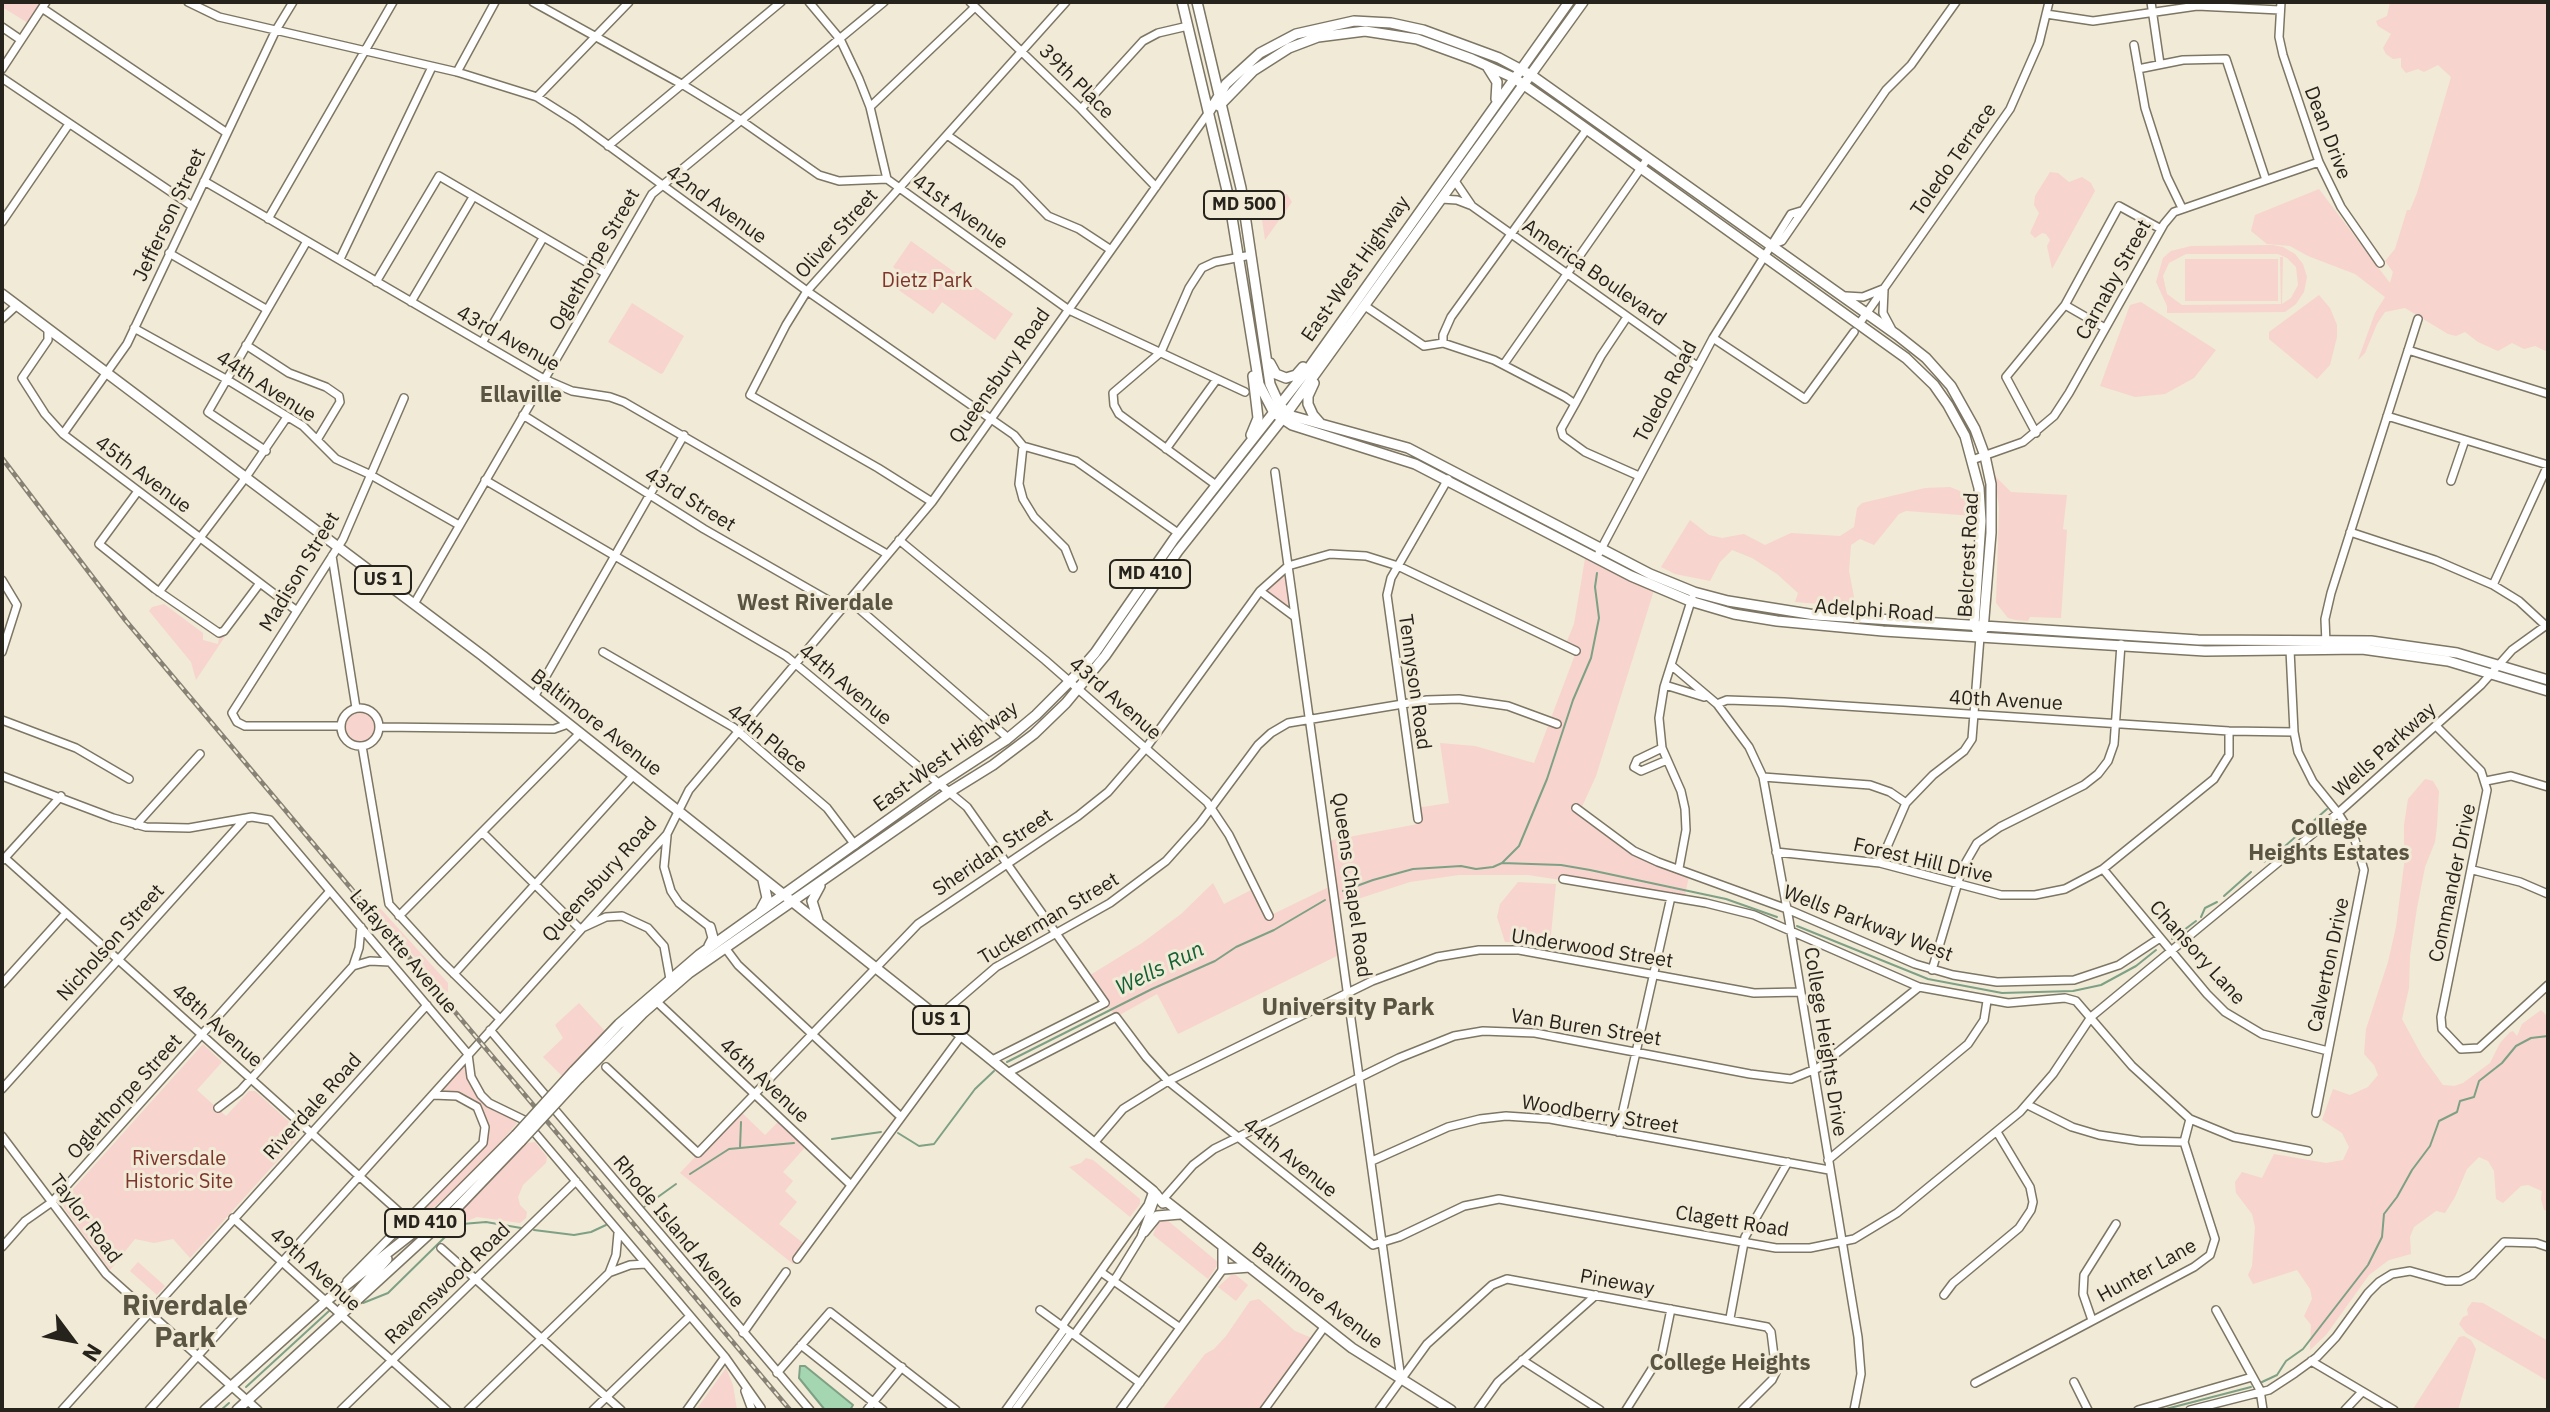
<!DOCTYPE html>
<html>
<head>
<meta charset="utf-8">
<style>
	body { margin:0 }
	#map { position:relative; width:2550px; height:1412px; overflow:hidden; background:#f1ead6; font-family:"IBM Plex Sans",sans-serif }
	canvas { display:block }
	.frame { position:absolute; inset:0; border:4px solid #26231c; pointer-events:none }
	.north { position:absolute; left:32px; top:1300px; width:80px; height:80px; -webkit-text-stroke:6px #f1ead6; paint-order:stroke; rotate:122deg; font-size:22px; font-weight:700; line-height:32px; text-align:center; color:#26231c }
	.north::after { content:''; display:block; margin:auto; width:28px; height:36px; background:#26231c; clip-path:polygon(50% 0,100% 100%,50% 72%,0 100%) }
</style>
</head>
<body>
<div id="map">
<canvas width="2550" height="1412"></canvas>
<div class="frame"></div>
<div class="north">N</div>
</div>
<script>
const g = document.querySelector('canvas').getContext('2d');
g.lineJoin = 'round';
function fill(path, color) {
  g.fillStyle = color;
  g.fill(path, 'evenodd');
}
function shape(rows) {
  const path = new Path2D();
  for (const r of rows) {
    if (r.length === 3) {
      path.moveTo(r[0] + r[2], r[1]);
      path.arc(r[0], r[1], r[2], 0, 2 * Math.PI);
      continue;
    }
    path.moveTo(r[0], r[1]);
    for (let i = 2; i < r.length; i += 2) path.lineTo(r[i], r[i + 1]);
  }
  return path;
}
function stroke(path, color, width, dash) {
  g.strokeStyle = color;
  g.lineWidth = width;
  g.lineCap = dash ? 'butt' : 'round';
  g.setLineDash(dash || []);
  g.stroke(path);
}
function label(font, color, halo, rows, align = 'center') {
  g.font = font + ' "IBM Plex Sans",sans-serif';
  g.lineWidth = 6;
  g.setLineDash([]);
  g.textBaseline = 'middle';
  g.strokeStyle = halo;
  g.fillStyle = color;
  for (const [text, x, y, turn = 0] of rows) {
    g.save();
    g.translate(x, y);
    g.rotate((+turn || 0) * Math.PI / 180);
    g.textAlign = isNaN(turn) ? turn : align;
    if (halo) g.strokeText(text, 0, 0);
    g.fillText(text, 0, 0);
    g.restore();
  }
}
fill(shape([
	[2,2,42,2,28,23,2,7],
	[2390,2,2548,2,2548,352,2535,346,2524,349,2512,343,2498,351,2478,342,2465,332,2456,336,2448,334,2405,308,2385,312,2377,324,2365,353,2358,360,2375,313,2385,297,2355,274,2308,256,2290,246,2267,244,2251,231,2255,215,2319,189,2390,283,2393,272,2385,261,2395,249,2407,210,2410,210,2417,193,2451,77,2438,65,2424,72,2418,69,2406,73,2401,67,2401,58,2393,59,2386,54,2383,48,2391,34,2378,26,2376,21,2387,16],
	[2050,172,2058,173,2069,182,2082,177,2091,183,2095,191,2052,269,2047,246,2050,240,2046,234,2042,233,2035,238,2030,233,2039,213,2034,205,2035,196],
	[1287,194,1292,202,1265,240,1259,199],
	[911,241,1013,314,995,340,942,302,933,314,890,284,899,272,893,267],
	[2273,245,2283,247,2295,254,2303,264,2307,277,2304,292,2296,304,2285,312,2167,313,2167,306,2156,282,2163,258,2171,251,2191,246],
	[2186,254,2278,254,2287,258,2296,267,2298,285,2291,298,2282,304,2283,257,2280,257,2281,304,2182,305,2167,294,2163,276,2169,263],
	[2185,259,2278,259,2278,301,2185,301],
	[2319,295,2330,308,2337,325,2337,337,2330,365,2317,379,2269,339,2269,332],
	[2141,302,2216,350,2194,378,2165,394,2135,397,2100,386,2130,305],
	[632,303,684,336,663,373,661,374,608,342],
	[1995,476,2011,492,2067,495,2063,529,2067,530,2061,618,2030,617,2028,621,2016,620,2008,618,1996,603,1999,508],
	[1950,487,1972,496,1974,516,1906,511,1899,514,1874,545,1860,539,1851,545,1849,571,1856,607,1795,602,1798,593,1777,574,1752,558,1732,550,1720,562,1710,581,1675,574,1661,567,1690,520,1709,535,1722,538,1744,534,1765,545,1791,533,1840,536,1854,527,1857,508,1862,503,1925,488],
	[1586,553,1655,587,1596,776,1580,811,1634,851,1690,872,1684,899,1528,875,1459,875,1410,882,1336,906,1343,953,1178,1034,1157,994,1116,1017,1087,977,1142,943,1181,914,1213,883,1224,904,1255,888,1269,916,1333,885,1327,841,1418,824,1416,808,1449,803,1440,743,1475,746,1534,763,1576,652,1565,646,1574,624],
	[1288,566,1295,617,1260,591],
	[164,604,203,633,203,640,218,644,219,638,226,635,196,680,191,662,149,611,152,607],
	[362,711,372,717,375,722,374,734,367,742,361,740,355,744,343,732,343,721,350,713,358,714],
	[2425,779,2433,781,2439,791,2437,826,2435,842,2425,867,2417,908,2410,955,2409,988,2402,1019,2422,1056,2443,1085,2454,1086,2463,1083,2490,1063,2500,1043,2510,1032,2513,1031,2517,1036,2522,1024,2541,1010,2548,1017,2548,1211,2544,1210,2541,1199,2542,1191,2528,1185,2521,1186,2503,1203,2496,1199,2494,1171,2488,1161,2479,1157,2467,1169,2455,1197,2445,1213,2436,1211,2414,1227,2410,1237,2411,1254,2389,1260,2369,1275,2326,1335,2310,1350,2311,1325,2304,1316,2312,1299,2310,1289,2297,1270,2253,1284,2248,1275,2252,1266,2255,1227,2252,1214,2236,1193,2235,1182,2242,1172,2262,1178,2274,1154,2326,1163,2343,1160,2349,1147,2342,1133,2322,1120,2333,1089,2350,1095,2368,1087,2378,1075,2374,1065,2364,1054,2366,1029,2388,962,2396,927,2404,865,2404,825,2408,799],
	[1518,882,1556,884,1550,944,1505,942,1497,917,1500,904],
	[379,907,448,983,448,992,441,988,379,915,375,910],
	[579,1003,605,1031,563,1077,543,1057,563,1038,555,1025],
	[203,1044,222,1062,197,1090,226,1116,249,1091,255,1091,295,1127,296,1140,190,1258,173,1239,154,1243,135,1239,110,1270,64,1208,64,1199],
	[468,1055,473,1083,517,1123,484,1162,414,1225,412,1222,414,1216,487,1143,488,1135,471,1102,431,1095],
	[739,1110,765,1135,781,1119,808,1144,783,1172,793,1181,785,1191,797,1202,779,1224,807,1246,793,1264,680,1173],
	[535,1142,547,1157,546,1163,523,1185,518,1197,520,1205,527,1212,526,1218,520,1223,477,1217,447,1229,446,1226,526,1143],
	[1086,1158,1093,1160,1140,1199,1140,1204,1130,1217,1069,1167,1081,1163],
	[1167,1220,1219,1263,1208,1279,1153,1235,1158,1222],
	[138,1262,165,1286,157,1295,130,1271],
	[1231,1275,1236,1275,1248,1285,1236,1301,1218,1287],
	[1259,1299,1295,1331,1312,1338,1258,1410,1162,1410,1205,1354,1214,1349,1226,1336,1250,1301],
	[2472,1302,2483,1303,2548,1341,2548,1381,2466,1333,2459,1324,2463,1317,2468,1315,2467,1309],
	[2464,1336,2471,1340,2476,1349,2458,1410,2413,1409,2459,1337],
	[726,1368,733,1385,737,1410,696,1410]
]), '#f7d4ce');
const water = shape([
	[800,1366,805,1366,853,1405,850,1410,825,1410,799,1378,800,1366]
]);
fill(water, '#a4d6b2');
stroke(water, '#7ea085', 2);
stroke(shape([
	[2284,847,2327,809],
	[2264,862,2280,850],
	[1502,863,1561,865,1590,870,1726,899,1777,917],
	[1343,891,1373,880,1413,869,1461,866,1476,869,1493,867,1502,863,1519,846,1547,779,1573,700,1591,658,1599,618,1595,587,1597,573],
	[2224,896,2251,872],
	[2201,917,2205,908,2217,902],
	[1797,926,1928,979,2002,993,2073,991,2101,985,2136,966,2156,950],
	[2172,939,2196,921],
	[1007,1062,1152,989,1215,961,1236,947,1274,930,1325,900],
	[898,1133,919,1146,934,1144,975,1089,994,1071],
	[832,1139,881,1132],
	[740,1148,741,1122],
	[690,1174,729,1149,794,1143],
	[644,1207,676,1184],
	[534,1230,574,1235,591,1232,606,1225],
	[363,1303,388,1293,444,1238,462,1224,486,1222,521,1228],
	[2262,1382,2277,1375,2286,1361,2303,1349,2368,1265,2382,1237,2384,1214,2397,1197,2412,1170,2430,1146,2439,1121,2457,1112,2460,1101,2474,1097,2479,1081,2502,1063,2516,1046,2531,1038,2548,1036],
	[246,1387,329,1311],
	[221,1410,229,1403],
	[2162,1410,2251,1387]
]), '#7ea085', 2);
const minor = shape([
	[188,2,219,17,457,72,537,97,575,121,807,291,1014,435,1023,446,1076,461,1178,533],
	[533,2,685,86,739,119,819,175,839,181,887,179,1069,310,1245,392],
	[809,2,840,39,859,79,870,107,887,179],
	[970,2,1081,109,1156,187],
	[2151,2,2160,64],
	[2281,2,2279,37,2283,55,2319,162,2341,207,2380,263],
	[42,8,227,133],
	[2046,14,2093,21,2197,6,2280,10],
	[2,27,21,40],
	[2134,45,2145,108,2167,177,2182,208],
	[2,69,46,2],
	[2138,69,2183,60,2226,59,2266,180],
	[457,72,495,2],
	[2,78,192,206],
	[537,97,629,2],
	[870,107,975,7],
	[1081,109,1143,41,1158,33,1188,26],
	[947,135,1016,183,1048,216,1079,229,1111,250],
	[608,146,781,2],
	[204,181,544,379,572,391,610,397,624,402,887,554],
	[1455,181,1472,206,1697,366],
	[1441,199,1457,200,1470,205],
	[268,219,393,2],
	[2,222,69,124],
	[1771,245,1782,241,1886,90,1911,65,1956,2],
	[169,253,266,309],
	[340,259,432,67],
	[376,282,439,176,605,273],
	[1884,290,1883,313,1891,328],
	[1846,296,1863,297,1883,289],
	[411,302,473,197],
	[2065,305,2105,328],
	[1365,306,1424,346,1443,343,1494,360,1565,397,1575,404,1561,429,1563,436,1585,452,1639,476],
	[2,319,17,305],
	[1859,324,2010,109,2039,43,2049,2],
	[134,328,226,379,303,426,336,459,369,474,459,525],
	[48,329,48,340,22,378,45,414,63,434,297,611],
	[1713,338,1805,399,1854,332],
	[482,343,543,238],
	[1443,343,1443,335,1451,317,1587,129],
	[246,345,289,373,326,387,339,396,340,402,317,440],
	[2408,350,2548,394],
	[1504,364,1648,158],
	[1575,404,1601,356,1627,317],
	[523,415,704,529,842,608],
	[2387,416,2548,465],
	[2036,433,2006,377,2065,305,2119,206,2161,229],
	[63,434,127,344,276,30,293,2],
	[1023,446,1019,484,1023,499,1034,517,1065,548,1073,568],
	[1166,449,1217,379],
	[266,451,208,412,307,241],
	[1972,460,2023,442,2054,416,2069,393,2164,224,2174,212,2319,162],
	[1275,472,1401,1379],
	[485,480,786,656,967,807,1105,1003,992,1060],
	[2451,481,2465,440],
	[1216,485,1119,414,1114,405,1113,393,1161,352,1189,288,1202,268,1215,262,1251,255],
	[138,491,99,544,155,589,219,633,224,631,260,583],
	[932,502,878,468,750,395,786,325,807,291,1066,2],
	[2350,532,2435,560,2493,585,2519,601,2545,625],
	[899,540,1045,660,1207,802,1229,835,1269,916],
	[1599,553,1713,338,1791,214,1801,211],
	[332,556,356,708],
	[2,580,17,605,2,652],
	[2493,585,2548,465],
	[1260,591,1295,617],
	[159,592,246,477,287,417],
	[849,600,1008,738],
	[414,604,652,194,884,2],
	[2326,643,2325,619,2331,593,2418,319],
	[2290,650,2294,732,2298,752,2313,782,2338,813,2355,840,2364,870,2316,1113],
	[603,652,733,727,827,808,855,845],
	[1671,665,1717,704,1749,747,1763,777,1789,920,1858,1337,1861,1374,1854,1410],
	[1665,685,1704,697],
	[534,697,684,435],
	[1717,704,1727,700,1784,702,2229,731,2294,732],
	[360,727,19],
	[2,720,76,748,129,779],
	[341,726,245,726,237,722,232,713,343,539,404,398],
	[2436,726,2481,771,2487,790,2441,1017,2442,1029,2461,1049,2479,1048,2548,985],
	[379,727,554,729,568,724],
	[362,746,389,904,441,961,500,1019],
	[1662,748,1637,760,1634,767,1641,771,1667,760],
	[2,776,113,818,146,827,189,828,252,817,270,820,468,1054,471,1077,481,1095,489,1103,524,1120],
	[1763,777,1870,785,1890,792,1906,803],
	[2486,781,2511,776,2548,787],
	[1576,808,1634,851,1658,862,1787,909,1915,964,1953,975,1997,982,2074,980,2119,965,2160,938],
	[1418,819,1387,595,1391,578,1448,479],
	[136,825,200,754],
	[482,832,580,929,606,917,622,916,648,928,664,946,670,979],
	[667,836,664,867,671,891,679,903,710,927],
	[1776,852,1880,863,2001,895,2035,895,2065,889,2103,869,2214,779,2229,755,2229,731],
	[5,858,407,1219],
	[3,860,61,796],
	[1880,863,1906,803,1933,775,1964,751,1972,739,1980,637],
	[1679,868,1686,830,1685,809,1681,791,1662,748,1659,718,1664,687,1692,598],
	[2103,869,2207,994,2225,1012,2262,1034,2328,1051],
	[2473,870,2520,882,2548,894],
	[1563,879,1706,903,1754,915,1919,987,2008,1003,2065,998,2076,1001,2132,1066,2190,1119,2234,1137,2308,1151],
	[399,916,580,733],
	[726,949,738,965,901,1117],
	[353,966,359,948,361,927],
	[1932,970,1962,869,1977,843,2000,827,2084,785,2098,774,2108,761,2114,744,2121,644],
	[454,974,633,776],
	[2,984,66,913],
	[656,1001,851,1185],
	[938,1017,996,967,1110,903,1166,861,1200,823,1258,745,1271,733,1288,723,1427,700,1459,699,1508,706,1557,724],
	[490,1030,546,1096],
	[606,1067,698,1153,918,924,1078,816,1108,792,1146,748,1260,591,1288,566,1330,554,1366,556,1398,566,1576,651],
	[1007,1073,1116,1017,1146,1057,1168,1081,1373,1245,1399,1237,1464,1206,1499,1199,1776,1248,1810,1248,1854,1239,1897,1213,2020,1112,2053,1074,2091,1017,2338,813,2481,685,2512,650,2548,624],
	[2,1089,243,821],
	[2028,1105,2072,1127,2099,1135,2140,1141,2184,1142],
	[218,1108,240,1091,353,966,370,961,390,962],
	[556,1111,810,1410],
	[1618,1132,1671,897],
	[535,1133,725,1357,761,1408],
	[2,1136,106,1274,258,1410],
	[1094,1143,1123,1109,1168,1081,1372,981,1437,957,1479,950,1519,950,1754,993,1799,992],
	[1828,1160,1968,1044,1984,1020,1987,1001],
	[1372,1161,1448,1127,1480,1119,1506,1116,1550,1119,1829,1170],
	[1165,1197,1193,1165,1214,1149,1399,1058,1454,1036,1483,1031,1535,1033,1750,1074,1791,1079,1818,1068,1919,987],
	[233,1218,447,1410],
	[2,1247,25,1221,52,1202,330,891],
	[441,1248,621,1410],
	[797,1259,961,1036],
	[611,1272,630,1265,645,1264],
	[1101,1272,1179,1327],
	[347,1281,483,1143,485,1127,477,1107,457,1096,433,1095],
	[1944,1295,1953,1283,2019,1228,2031,1210,2033,1202,2030,1187,1997,1132],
	[1040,1310,1140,1383],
	[2216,1310,2260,1390,2263,1410],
	[1730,1318,1745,1237,1788,1162],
	[2092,1320,2083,1294,2084,1275,2116,1224],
	[1062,1326,1148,1205,1153,1191],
	[743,1333,786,1272],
	[1074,1335,1117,1276,1141,1237,1157,1194],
	[801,1345,883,1410],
	[1522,1360,1600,1410],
	[2311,1361,2394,1410],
	[777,1373,830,1312,956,1410],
	[2074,1382,2088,1410],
	[1975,1383,2194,1267,2210,1255,2215,1239,2184,1142,2190,1119],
	[745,1391,752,1410],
	[62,1410,427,1005],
	[149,1410,667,834,689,790,932,502,1209,112],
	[341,1410,576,1181],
	[468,1410,609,1273,616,1255,618,1233],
	[593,1410,690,1316],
	[687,1410,725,1357],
	[867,1410,902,1367],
	[1006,1410,1065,1328],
	[1015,1410,1071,1333],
	[1120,1410,1223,1269],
	[1264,1410,1325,1326],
	[1379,1410,1427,1344,1492,1285,1507,1279,1767,1327,1771,1332,1776,1372,1772,1380,1742,1410],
	[1478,1410,1498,1382,1596,1295],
	[1626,1410,1662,1353,1671,1309],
	[2138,1410,2252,1377],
	[2190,1410,2269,1390,2295,1373,2317,1357,2336,1337,2368,1293,2379,1282,2392,1274,2410,1271,2446,1281,2460,1281,2472,1275,2504,1242,2536,1243,2548,1247],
	[2345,1410,2362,1392]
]);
const major = shape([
	[1182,2,1229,199,1259,384,1274,413,1292,425,1415,464,1631,576,1690,601,1734,614,1777,621,1883,631,2205,651,2362,649,2448,661,2548,691],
	[1197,2,1241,188,1270,384,1280,406,1292,416,1408,448,1650,574,1694,592,1728,601,1815,615,2198,640,2371,641,2457,653,2548,680],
	[1487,66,1497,82,1496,99],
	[1219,106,1253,71,1289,48,1318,37,1365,31,1417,39,1472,59,1514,78,1560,110,1906,358,1934,385,1948,405,1965,436,1979,488,1981,521,1974,625,1977,630],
	[1209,112,1226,84,1260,53,1296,34,1354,21,1391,23,1423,30,1499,58,1531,75,1897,335,1926,358,1951,386,1975,429,1985,456,1991,484,1991,533,1983,630],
	[2,294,483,656,983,1053,1153,1191,1163,1203,1167,1202,1352,1348,1451,1410],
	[1270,363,1276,374,1286,378,1296,375,1303,367],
	[1314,383,1308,396,1308,404,1313,415,1320,423],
	[1251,435,1258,418,1253,376],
	[760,911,767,898,763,880],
	[818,920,812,901,820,886],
	[709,946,713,938,710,927],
	[573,1072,619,1024,699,955,940,783,1006,740,1036,715,1075,676,1095,653,1174,539,1308,369,1569,2],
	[579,1078,643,1013,689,973,951,791,993,765,1034,734,1066,703,1105,656,1178,551,1287,413,1583,2],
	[1144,1232,1157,1216,1180,1214],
	[1223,1247,1223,1269,1250,1267],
	[341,1310,387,1259],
	[205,1410,326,1301,437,1214,516,1135],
	[237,1410,453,1212,521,1141]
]);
stroke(minor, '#7d7664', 10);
stroke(major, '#7d7664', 12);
stroke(minor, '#fff', 7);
stroke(major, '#fff', 9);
const rail = shape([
	[2,458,126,621,790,1410]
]);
stroke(rail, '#878275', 5);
stroke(rail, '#f1ead6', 2, [6]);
const majorBridge = shape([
	[516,1135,573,1072],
	[521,1141,579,1078]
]);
stroke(majorBridge, '#7d7664', 12, []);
stroke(majorBridge, '#fff', 9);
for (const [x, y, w] of [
	[1244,205,80],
	[1150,574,80],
	[383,580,56],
	[941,1020,56],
	[425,1223,80]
]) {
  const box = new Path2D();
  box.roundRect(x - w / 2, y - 14, w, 28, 6);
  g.fillStyle = '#f1ead6';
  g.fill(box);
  stroke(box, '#26231c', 2);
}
label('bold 18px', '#26231c', null, [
	["MD 500",1244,205],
	["MD 410",1150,574],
	["US 1",383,580],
	["US 1",941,1020],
	["MD 410",425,1223]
]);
label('20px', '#26231c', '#f1ead6', [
	["39th Place",1076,82,45],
	["Dean Drive",2327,133,69],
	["Toledo Terrace",1954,160,-55],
	["42nd Avenue",716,205,36],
	["41st Avenue",960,212,36],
	["Jefferson Street",170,215,-65],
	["Oliver Street",837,234,-48],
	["Oglethorpe Street",595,260,-60],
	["East-West Highway",1356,269,-55],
	["America Boulevard",1594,273,35],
	["Carnaby Street",2114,280,-61],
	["43rd Avenue",508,339,29],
	["Queensbury Road",1000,376,-55],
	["44th Avenue",266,387,33],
	["Toledo Road",1666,392,-62],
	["45th Avenue",143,475,37],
	["43rd Street",690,500,32],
	["Belcrest Road",1969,555,-87],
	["Madison Street",300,572,-59],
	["Adelphi Road",1874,611,4],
	["Tennyson Road",1414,682,82],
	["44th Avenue",845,685,40],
	["43rd Avenue",1115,699,41],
	["40th Avenue",2006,701,3],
	["Baltimore Avenue",596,723,38],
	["44th Place",767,739,39],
	["Wells Parkway",2385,750,-42],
	["East-West Highway",946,757,-36],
	["Sheridan Street",993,853,-34],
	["Forest Hill Drive",1923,861,13],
	["Queensbury Road",600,880,-48],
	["Commander Drive",2453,883,-78],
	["Queens Chapel Road",1351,885,82],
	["Tuckerman Street",1049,919,-31],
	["Wells Parkway West",1868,924,21],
	["Nicholson Street",111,943,-48],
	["Underwood Street",1592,949,9],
	["Lafayette Avenue",403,952,50],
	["Chansory Lane",2197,953,48],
	["Calverton Drive",2329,965,-78],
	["48th Avenue",217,1026,42],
	["Van Buren Street",1586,1028,9],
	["College Heights Drive",1825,1042,81],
	["46th Avenue",764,1081,43],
	["Oglethorpe Street",125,1097,-48],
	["Riverdale Road",313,1107,-48],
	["Woodberry Street",1600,1115,9],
	["44th Avenue",1290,1158,39],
	["Taylor Road",85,1219,53],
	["Clagett Road",1732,1222,9],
	["Rhode Island Avenue",678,1232,50],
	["49th Avenue",315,1270,42],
	["Hunter Lane",2147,1271,-29],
	["Pineway",1617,1283,10],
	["Ravenswood Road",448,1284,-44],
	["Baltimore Avenue",1317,1296,38]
]);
label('20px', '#7d352c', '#f1ead6', [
	["Dietz Park",927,281],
	["Riversdale",179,1159],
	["Historic Site",179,1182]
]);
label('bold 22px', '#5a5443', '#f1ead6', [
	["Ellaville",521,396],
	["West Riverdale",815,604],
	["College",2329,829],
	["Heights Estates",2329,854],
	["College Heights",1730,1364]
]);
label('italic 22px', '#126136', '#f1ead6', [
	["Wells Run",1160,969,-26]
]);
label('bold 24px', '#5a5443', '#f1ead6', [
	["University Park",1348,1008]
]);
label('bold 28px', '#5a5443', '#f1ead6', [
	["Riverdale",185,1307],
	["Park",185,1339]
]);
</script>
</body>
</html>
